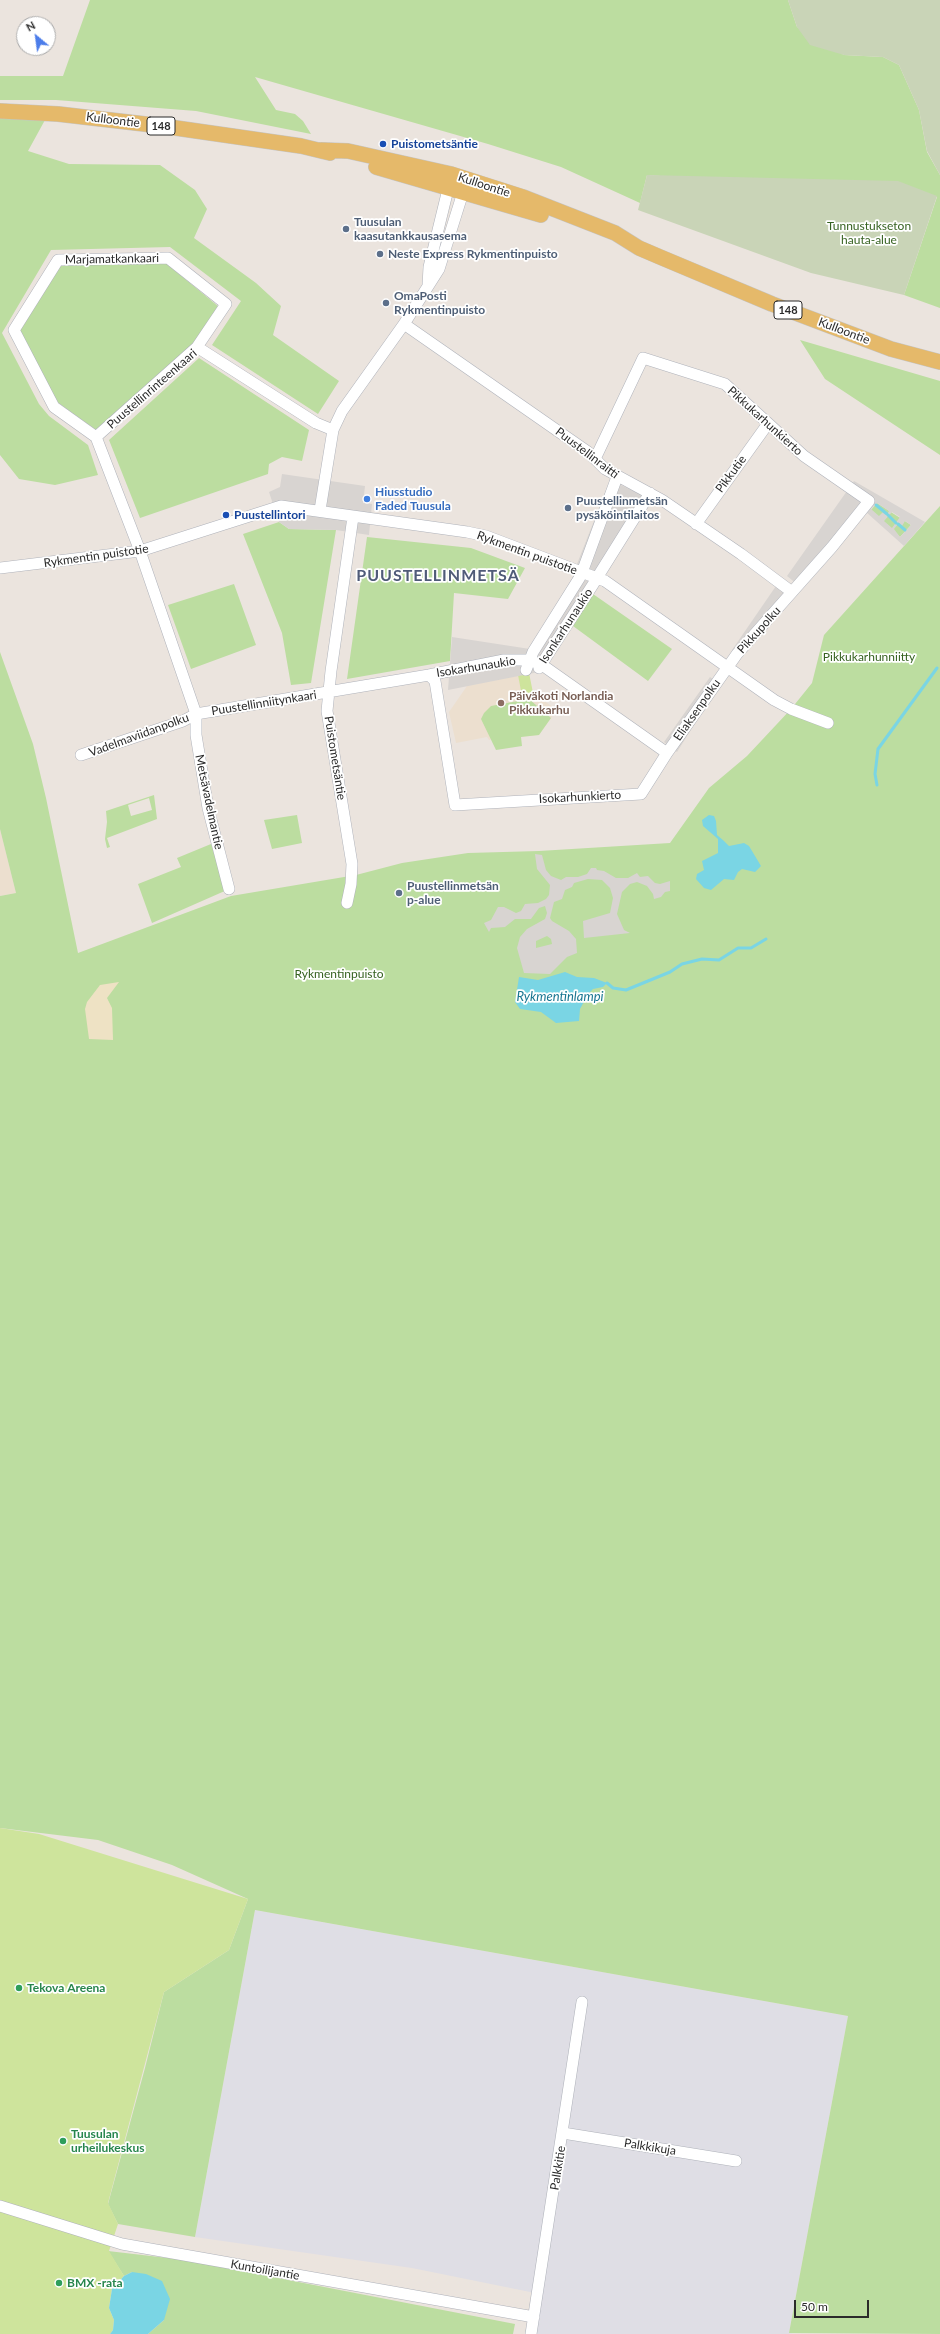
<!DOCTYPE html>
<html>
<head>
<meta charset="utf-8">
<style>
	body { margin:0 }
	#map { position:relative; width:940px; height:2334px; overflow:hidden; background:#ebe4de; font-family:Lato,sans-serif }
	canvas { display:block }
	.north { position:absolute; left:16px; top:16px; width:40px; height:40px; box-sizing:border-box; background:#fff; border:1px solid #aaa; border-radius:50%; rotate:331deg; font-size:11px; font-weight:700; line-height:16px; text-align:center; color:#2b2b2b }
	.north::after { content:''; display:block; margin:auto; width:14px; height:18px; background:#4c7dea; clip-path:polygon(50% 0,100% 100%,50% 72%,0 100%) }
	.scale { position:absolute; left:794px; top:2300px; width:75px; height:18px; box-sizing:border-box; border:2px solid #2b2b2b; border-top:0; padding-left:5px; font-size:12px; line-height:14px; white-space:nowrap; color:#2b2b2b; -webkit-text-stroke:3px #fff; paint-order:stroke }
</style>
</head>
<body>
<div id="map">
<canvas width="940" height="2334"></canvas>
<div class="north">N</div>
<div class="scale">50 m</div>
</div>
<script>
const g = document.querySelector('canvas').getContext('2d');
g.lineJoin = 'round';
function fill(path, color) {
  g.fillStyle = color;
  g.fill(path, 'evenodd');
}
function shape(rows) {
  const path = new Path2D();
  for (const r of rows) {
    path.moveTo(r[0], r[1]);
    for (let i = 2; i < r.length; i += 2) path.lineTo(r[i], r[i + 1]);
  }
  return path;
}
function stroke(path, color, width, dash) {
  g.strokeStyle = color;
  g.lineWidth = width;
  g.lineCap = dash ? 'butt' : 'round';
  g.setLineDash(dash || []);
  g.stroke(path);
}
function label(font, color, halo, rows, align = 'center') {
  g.font = font + ' Lato,sans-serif';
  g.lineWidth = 3.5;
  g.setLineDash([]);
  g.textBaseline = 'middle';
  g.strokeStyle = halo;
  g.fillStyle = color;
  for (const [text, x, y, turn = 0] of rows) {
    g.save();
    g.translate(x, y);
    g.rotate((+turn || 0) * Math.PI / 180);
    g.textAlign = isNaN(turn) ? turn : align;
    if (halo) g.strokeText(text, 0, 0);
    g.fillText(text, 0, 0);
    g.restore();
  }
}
fill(shape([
	[255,1910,848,2016,789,2333,793,2334,535,2334,540,2294,412,2268,195,2237]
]), '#dfdee5');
fill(shape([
	[529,673,533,693,557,710,539,735,489,740,487,737,456,743,449,712,467,686],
	[0,829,16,893,0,896]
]), '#ecdfcf');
fill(shape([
	[90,0,788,0,797,27,844,55,883,57,899,65,919,110,927,152,940,175,940,308,904,295,937,197,647,175,640,203,561,167,488,144,255,77,276,110,295,114,303,121,311,134,196,111,56,100,0,100,0,76,63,76],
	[0,118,45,120,28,151,69,164,160,165,195,190,207,209,194,238,256,283,281,306,273,335,339,381,318,414,212,345,241,301,170,247,51,250,2,333,39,404,49,416,88,445,98,475,55,485,19,479,0,455],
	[60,264,167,264,219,307,193,344,96,430,57,402,19,331],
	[800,340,940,381,940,455,825,379],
	[199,358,309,430,302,461,282,457,269,464,268,474,140,518,109,440],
	[877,503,911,525,900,537,871,510],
	[940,506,940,2334,789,2333,848,2016,255,1910,195,2237,118,2224,108,2204,145,2068,164,1992,229,1950,248,1899,172,1865,98,1840,0,1828,0,896,16,893,0,829,0,652,33,744,46,798,78,953,231,896,356,875,402,863,468,853,539,851,670,843,709,788,747,756,791,709,812,683,824,635],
	[279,522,289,529,336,530,311,683,291,685,282,633,243,534],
	[367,537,471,548,525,568,508,599,454,593,450,661,347,679],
	[234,584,256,645,191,669,168,605],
	[593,594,672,649,648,681,573,626],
	[529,699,551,718,539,735,521,737,522,746,496,750,481,719,484,713,491,706],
	[154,795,157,819,107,838,110,847,107,848,105,839,107,822,106,811],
	[149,798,152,810,131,816,128,805],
	[297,815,302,843,272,849,264,820],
	[211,844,227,890,152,923,138,884,181,867,177,858],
	[108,2251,185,2260,515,2324,513,2334,148,2334,164,2320,132,2272,124,2276]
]), '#bcdda0');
fill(shape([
	[119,982,107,998,112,1008,113,1040,89,1039,85,1009,87,1002,100,985]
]), '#eee2c4');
fill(shape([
	[788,0,940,0,940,175,927,151,919,110,899,65,883,57,844,55,810,45,797,27],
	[647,175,898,181,937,196,904,295,811,273,638,210]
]), '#c9d4b7');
fill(shape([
	[529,673,533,693,522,696,518,675],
	[0,1828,39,1834,248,1899,229,1950,164,1992,108,2203,118,2224,109,2251,124,2276,112,2289,109,2308,114,2320,113,2330,110,2334,0,2334]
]), '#cee49c');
fill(shape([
	[282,474,365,486,363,503,372,504,369,535,336,530,289,529,279,522,269,492,280,487],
	[610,480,651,499,605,575,577,564],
	[854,481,925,522,904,546,866,512,798,585,787,576],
	[877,503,889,511,887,515,883,512,879,516,871,509],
	[892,512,900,517,892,528,884,521],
	[905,521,911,525,900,537,894,529,898,524,902,526],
	[574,575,594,583,595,591,549,663,539,672,448,690,452,637,530,649],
	[776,586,791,597,739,655,732,650],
	[710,677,720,684,677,752,664,742],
	[535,854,542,855,546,870,551,876,561,880,566,877,578,877,587,874,591,868,596,868,597,870,604,871,616,878,628,878,637,873,640,877,648,876,655,883,660,884,670,881,670,891,665,892,661,897,654,899,653,894,647,886,637,882,630,884,622,892,617,914,624,930,630,933,584,938,583,921,610,913,613,898,610,888,602,880,588,879,574,883,572,887,565,890,562,899,554,902,550,918,552,921,569,931,576,939,577,953,567,957,550,974,524,973,517,948,520,937,527,929,545,919,547,913,545,906,539,908,531,919,515,919,505,927,491,928,489,932,484,923,491,920,498,907,504,907,516,913,521,911,525,904,538,903,546,899,549,895,550,885,537,869],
	[547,936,551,939,552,944,536,948,536,941]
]), '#d8d4d1');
fill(shape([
	[709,815,714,816,716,821,717,835,724,841,729,846,744,843,749,846,761,866,755,872,742,869,738,872,734,880,724,879,711,890,704,888,696,879,697,874,704,870,702,861,718,853,718,839,703,826,702,820],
	[565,972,577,977,594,978,607,983,603,987,593,989,588,994,580,1009,579,1021,556,1023,541,1012,520,1009,515,1002,519,977,538,980],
	[132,2272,146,2274,162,2281,170,2299,164,2320,148,2334,110,2334,113,2330,114,2320,109,2308,112,2289,124,2276]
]), '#7ad5e4');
stroke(shape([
	[876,505,887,514],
	[888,515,896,523],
	[898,524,905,530],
	[877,785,875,774,878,749,937,668],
	[607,983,613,988,626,990,670,972,682,964,702,959,719,960,738,948,751,948,766,939]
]), '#7ad5e4', 3);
const minor = shape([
	[428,286,429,267,450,181],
	[404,324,588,452,605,469,662,500,741,554,792,592],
	[197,347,316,423,333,430],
	[96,437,54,407,14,330,58,260,168,258,226,304,197,347,96,437,140,551,196,714,429,675,504,660,530,660,545,667,667,753,641,794,455,805,435,681,429,675],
	[595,459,643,358,725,384,804,456,869,501,832,547,737,654,667,753],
	[320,510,333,430,342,411,404,324,439,269,465,186],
	[696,524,767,425],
	[584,567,617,477],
	[0,568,140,551,281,506,467,532,486,536,605,581,774,700,791,709,828,723],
	[600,573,650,493],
	[539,668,594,583],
	[526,670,533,652,580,577],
	[81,755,183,721,196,714,196,735,208,808,229,889],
	[347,903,351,884,352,864,327,711,331,671,353,517],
	[563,2133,736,2161],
	[0,2206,122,2244,534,2317],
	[531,2334,582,2002]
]);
const major = shape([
	[0,111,58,114,162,126,301,146,330,153],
	[321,150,348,151,451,174,523,197,615,233,639,248,660,257,772,304,891,349,940,362],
	[376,167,541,215]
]);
stroke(minor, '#afb2ba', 12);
stroke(major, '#c4c4c4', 16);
stroke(minor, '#fff', 11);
stroke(major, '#e5b96a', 15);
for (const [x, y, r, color] of [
	[383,144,4,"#1a4fb4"],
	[346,229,4,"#5c6f8a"],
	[380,254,4,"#5c6f8a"],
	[386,303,4,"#5c6f8a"],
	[367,499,4,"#3f7fe0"],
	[568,508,4,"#5c6f8a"],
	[226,515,4,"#1a4fb4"],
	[501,703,4,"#8d6e63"],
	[399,893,4,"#5c6f8a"],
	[19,1988,4,"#2e9e5b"],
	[63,2141,4,"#2e9e5b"],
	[59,2283,4,"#2e9e5b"]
]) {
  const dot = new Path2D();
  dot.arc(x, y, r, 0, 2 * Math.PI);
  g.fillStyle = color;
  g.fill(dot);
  stroke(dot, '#fff', 1.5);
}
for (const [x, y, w] of [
	[161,126,28],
	[788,310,28]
]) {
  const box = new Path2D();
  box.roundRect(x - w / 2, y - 9, w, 18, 3);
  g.fillStyle = '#fff';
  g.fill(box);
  stroke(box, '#2b2b2b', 1);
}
label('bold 11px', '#2b2b2b', null, [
	["148",161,126],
	["148",788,310]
]);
label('12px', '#2b2b2b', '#fff', [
	["Kulloontie",113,120,7],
	["Kulloontie",484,185,18],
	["Marjamatkankaari",112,259,-1],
	["Kulloontie",844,331,21],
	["Puustellinrinteenkaari",152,389,-41],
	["Pikkukarhunkierto",765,421,42],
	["Puustellinraitti",587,453,37],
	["Pikkutie",731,474,-54],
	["Rykmentin puistotie",527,553,20],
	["Rykmentin puistotie",96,556,-8],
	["Isonkarhunaukio",566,626,-57],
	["Pikkupolku",759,630,-48],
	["Isokarhunaukio",476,667,-9],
	["Puustellinniitynkaari",264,703,-9],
	["Eliaksenpolku",697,710,-55],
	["Vadelmaviidanpolku",139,735,-20],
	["Puistometsäntie",335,758,81],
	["Isokarhunkierto",580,797,-3],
	["Metsävadelmantie",209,802,78],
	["Palkkikuja",650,2147,9],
	["Palkkitie",558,2168,-81],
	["Kuntoilijantie",265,2270,10]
]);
label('bold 12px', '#164399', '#fff', [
	["Puistometsäntie",391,144],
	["Puustellintori",234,515]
], 'left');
label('bold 12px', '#4e5e75', '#fff', [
	["Tuusulan",354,222],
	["kaasutankkausasema",354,236],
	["Neste Express Rykmentinpuisto",388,254],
	["OmaPosti",394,296],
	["Rykmentinpuisto",394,310],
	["Puustellinmetsän",576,501],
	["pysäköintilaitos",576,515],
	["Puustellinmetsän",407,886],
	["p-alue",407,900]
], 'left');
label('12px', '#366221', '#fff', [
	["Tunnustukseton",869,226],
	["hauta-alue",869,240],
	["Pikkukarhunniitty",869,657],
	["Rykmentinpuisto",339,974]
]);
label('bold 12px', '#366cbe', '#fff', [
	["Hiusstudio",375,492],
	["Faded Tuusula",375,506]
], 'left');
label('bold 12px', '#785e54', '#fff', [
	["Päiväkoti Norlandia",509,696],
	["Pikkukarhu",509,710]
], 'left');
label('bold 12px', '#27864d', '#fff', [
	["Tekova Areena",27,1988],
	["Tuusulan",71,2134],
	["urheilukeskus",71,2148],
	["BMX -rata",67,2283]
], 'left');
label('italic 13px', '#197691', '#fff', [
	["Rykmentinlampi",560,997]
]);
g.letterSpacing = '1px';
label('bold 16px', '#4f5b78', '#fff', [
	["PUUSTELLINMETSÄ",438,576]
]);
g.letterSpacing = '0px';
</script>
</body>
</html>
